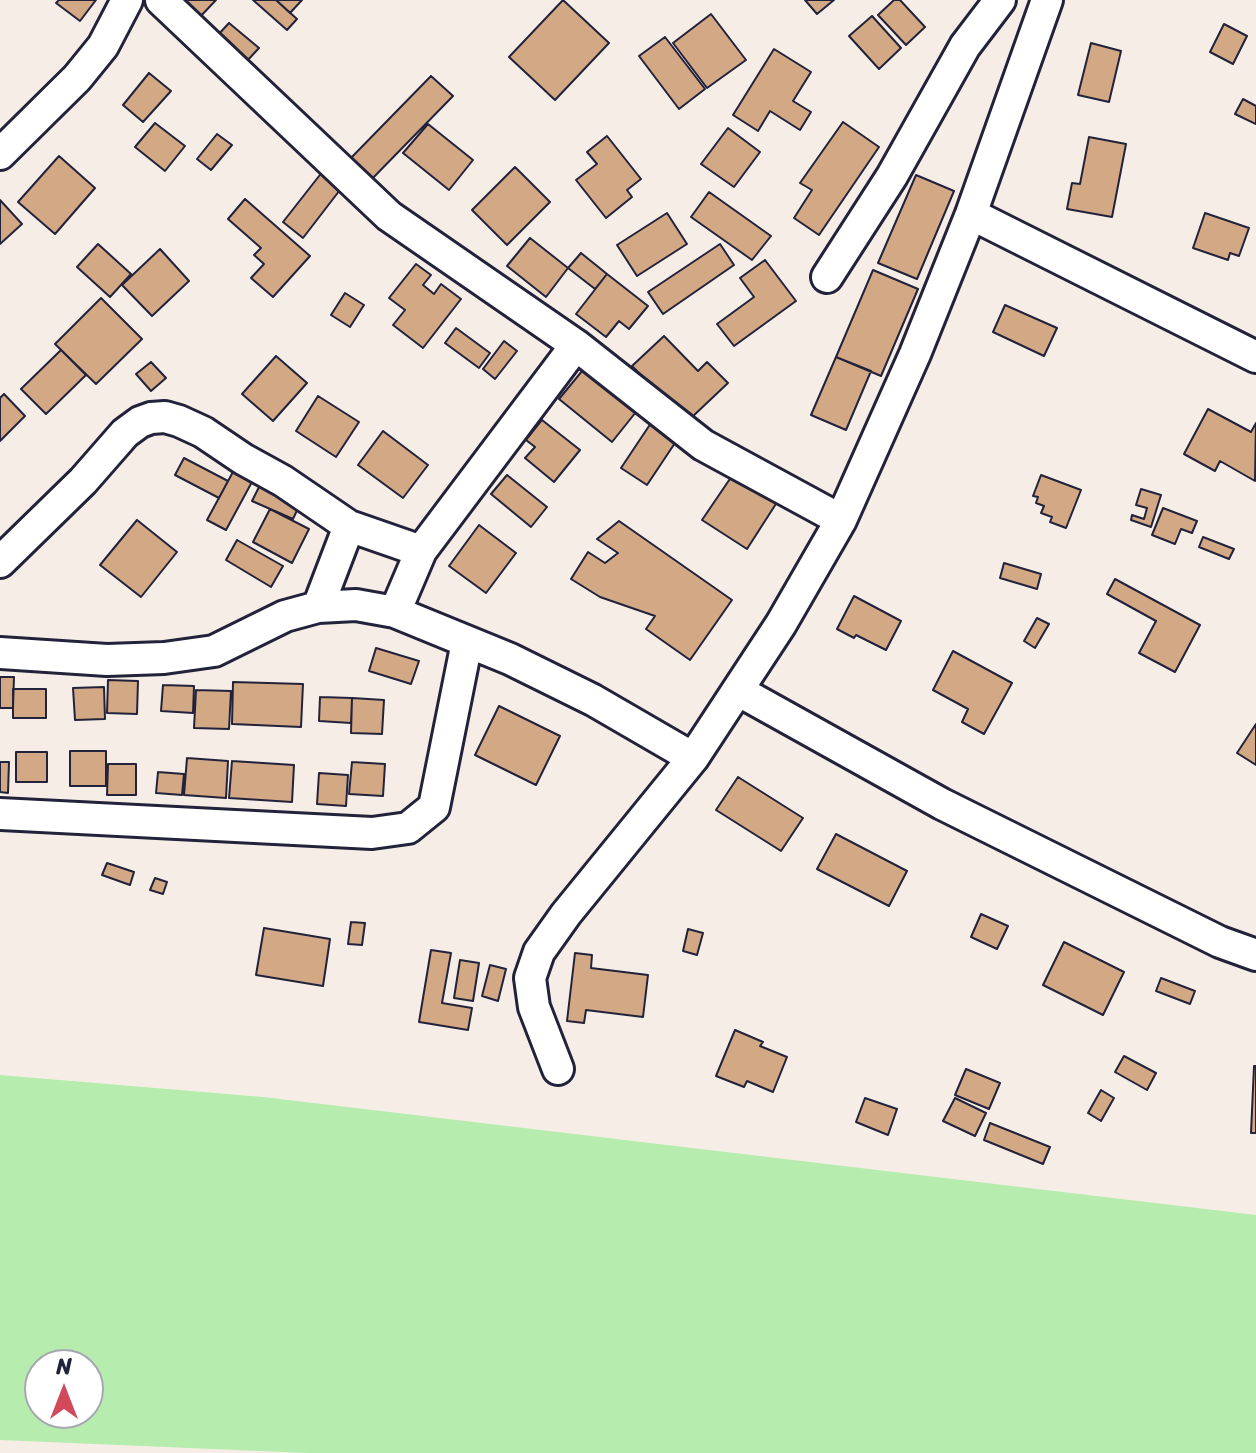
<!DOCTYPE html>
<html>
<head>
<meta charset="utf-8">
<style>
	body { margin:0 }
	#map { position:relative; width:1256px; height:1453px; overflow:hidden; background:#f6eee6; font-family:Sriracha,sans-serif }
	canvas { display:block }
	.north { position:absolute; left:24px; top:1349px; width:80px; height:80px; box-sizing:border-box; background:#fff; border:2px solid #a7a7b1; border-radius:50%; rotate:0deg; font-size:22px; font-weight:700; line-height:32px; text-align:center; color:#22223b }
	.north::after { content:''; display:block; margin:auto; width:28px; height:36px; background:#d1495b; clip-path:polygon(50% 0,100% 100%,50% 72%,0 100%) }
</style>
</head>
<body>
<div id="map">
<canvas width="1256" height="1453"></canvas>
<div class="north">N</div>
</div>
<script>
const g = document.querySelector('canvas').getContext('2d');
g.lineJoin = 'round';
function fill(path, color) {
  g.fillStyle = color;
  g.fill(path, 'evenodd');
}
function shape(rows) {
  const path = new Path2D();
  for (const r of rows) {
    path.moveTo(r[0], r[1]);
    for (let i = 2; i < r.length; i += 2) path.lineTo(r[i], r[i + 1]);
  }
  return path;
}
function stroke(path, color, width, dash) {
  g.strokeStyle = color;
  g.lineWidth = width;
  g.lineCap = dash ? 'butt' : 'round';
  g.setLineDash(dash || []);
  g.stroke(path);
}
fill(shape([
	[0,1075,263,1097,1256,1215,1256,1453,307,1453,0,1440],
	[40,1365,88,1365,88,1413,40,1413]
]), '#b6ecae');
const building = shape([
	[59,0,96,0,80,21,56,3,59,0],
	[180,0,216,0,199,18,180,0],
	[253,0,276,0,297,19,287,30,253,0],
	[276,0,302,0,290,13,276,0],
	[563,0,609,43,555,100,509,57,563,0],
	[805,0,834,0,817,14,805,0],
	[894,0,900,0,925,27,906,45,878,15,894,0],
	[711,14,746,60,707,88,673,43,711,14],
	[872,16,901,48,879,69,849,36,872,16],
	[229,23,259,48,246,62,217,36,229,23],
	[1224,24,1247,36,1233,64,1210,52,1224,24],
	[665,37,705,89,679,109,639,56,665,37],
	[1091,43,1121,51,1109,102,1078,95,1091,43],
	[774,49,811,72,793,101,811,112,800,130,770,111,758,131,733,115,774,49],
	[149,73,171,91,143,122,123,105,149,73],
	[431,76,453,96,368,183,347,162,431,76],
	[1243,99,1256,106,1256,124,1235,114,1243,99],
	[843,122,879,147,819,235,794,218,812,190,800,183,843,122],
	[155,123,185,146,165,171,135,147,155,123],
	[428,124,473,160,449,190,403,153,428,124],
	[728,128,760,152,734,187,701,164,728,128],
	[217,134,232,145,211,170,197,159,217,134],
	[607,136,641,179,627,190,632,197,606,218,576,180,597,164,587,152,607,136],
	[1089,137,1126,144,1112,217,1067,209,1072,183,1080,184,1089,137],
	[59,156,95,188,55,234,18,202,59,156],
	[515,167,550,202,507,245,472,210,515,167],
	[323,171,343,186,303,238,283,222,323,171],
	[916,175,954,191,917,279,878,263,916,175],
	[709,192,771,236,752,260,691,217,709,192],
	[245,199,310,256,273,297,251,278,264,264,254,255,261,248,228,219,245,199],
	[0,200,22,224,0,244,0,200],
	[667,213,687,244,637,276,617,245,667,213],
	[1205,213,1249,228,1239,256,1230,253,1228,260,1193,248,1205,213],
	[530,238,568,268,546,297,507,266,530,238],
	[98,244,131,274,110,297,77,267,98,244],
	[720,244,734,265,663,314,648,292,720,244],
	[160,249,189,281,152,316,122,285,160,249],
	[581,253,607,274,595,289,568,268,581,253],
	[765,260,796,301,734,346,717,324,754,297,740,278,765,260],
	[416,264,431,275,423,285,434,294,441,284,461,299,423,348,393,325,405,310,389,298,416,264],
	[873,270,918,289,881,376,836,357,873,270],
	[607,274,648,306,629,329,619,321,606,337,576,314,607,274],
	[345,293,364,305,350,327,331,315,345,293],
	[101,298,142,339,96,384,55,344,101,298],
	[1005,305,1057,328,1044,356,993,332,1005,305],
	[456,328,490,353,479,368,445,343,456,328],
	[664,336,698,371,707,362,728,383,691,418,678,405,667,415,657,391,632,366,664,336],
	[504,341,517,351,495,379,483,369,504,341],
	[61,350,86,375,46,414,21,389,61,350],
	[276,356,307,383,273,421,242,394,276,356],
	[836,357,871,371,846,430,811,415,836,357],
	[151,362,166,378,151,391,136,374,151,362],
	[587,365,640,407,612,442,559,399,587,365],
	[4,394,25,416,0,441,0,398,4,394],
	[318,396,359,422,336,457,296,431,318,396],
	[1208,409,1251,432,1256,423,1255,481,1220,461,1215,471,1184,454,1208,409],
	[655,417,681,434,647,485,621,468,655,417],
	[542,420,580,450,554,482,525,458,535,447,526,440,542,420],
	[383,431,428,465,403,498,358,465,383,431],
	[184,458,228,481,219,498,175,475,184,458],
	[738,467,781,496,747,549,702,520,738,467],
	[234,470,253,480,226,530,207,520,234,470],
	[507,475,547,507,531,527,491,494,507,475],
	[1041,475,1081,490,1066,528,1050,522,1052,517,1041,513,1044,506,1036,503,1038,497,1033,496,1041,475],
	[260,485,300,504,293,519,252,501,260,485],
	[1141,489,1161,495,1151,527,1131,520,1132,515,1144,519,1147,508,1136,505,1141,489],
	[1163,508,1197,521,1192,533,1181,529,1175,544,1152,535,1163,508],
	[270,509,309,529,292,563,253,542,270,509],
	[137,520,177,552,141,597,100,565,137,520],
	[619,521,732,600,690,660,646,629,655,616,600,597,571,579,588,552,605,563,618,553,597,539,619,521],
	[479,525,516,553,486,593,449,566,479,525],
	[1203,537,1234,549,1229,559,1199,547,1203,537],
	[237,540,283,566,271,587,226,560,237,540],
	[1004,563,1041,574,1037,589,1000,578,1004,563],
	[1115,579,1200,625,1175,672,1139,653,1156,621,1107,594,1115,579],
	[854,596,901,621,886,650,856,635,854,638,837,629,854,596],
	[1037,618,1049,624,1035,648,1024,641,1037,618],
	[376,648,419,661,411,684,369,671,376,648],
	[953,651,1012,683,984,734,962,722,968,709,933,690,953,651],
	[0,677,14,677,13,708,0,708,0,677],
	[108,680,138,681,137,714,107,713,108,680],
	[233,682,303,684,301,727,232,724,233,682],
	[163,685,194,686,193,713,161,711,163,685],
	[104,687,105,719,75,720,73,688,104,687],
	[13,689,46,689,46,718,13,718,13,689],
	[196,690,231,691,229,729,194,728,196,690],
	[320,697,352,698,351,723,319,721,320,697],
	[352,698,384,700,382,734,351,733,352,698],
	[499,706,560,736,536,785,475,755,499,706],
	[1256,724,1256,765,1237,753,1256,724],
	[70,751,106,751,106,786,70,786,70,751],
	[16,752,47,752,47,782,16,782,16,752],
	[187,758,228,761,226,798,184,795,187,758],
	[232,761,294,765,292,802,229,798,232,761],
	[0,762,9,762,8,793,0,792,0,762],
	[352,762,385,764,383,796,349,794,352,762],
	[108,764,136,764,136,795,107,795,108,764],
	[158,772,184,774,182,795,156,793,158,772],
	[319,773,348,775,346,806,317,804,319,773],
	[738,777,803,818,781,851,716,810,738,777],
	[836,834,907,871,889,906,817,869,836,834],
	[107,863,134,872,130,885,102,875,107,863],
	[155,878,167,882,163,894,150,890,155,878],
	[981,914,1008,926,997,949,971,937,981,914],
	[351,922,365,923,362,945,348,944,351,922],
	[264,928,330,939,323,986,256,975,264,928],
	[688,929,703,933,697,955,683,951,688,929],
	[1064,942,1124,972,1103,1015,1043,985,1064,942],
	[431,950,451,953,442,1003,472,1008,468,1030,419,1022,431,950],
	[575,953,592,955,591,968,648,975,643,1017,586,1010,584,1023,567,1021,575,953],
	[460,960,479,963,473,1001,454,998,460,960],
	[490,965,506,969,498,1001,482,996,490,965],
	[1161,978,1195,991,1190,1004,1156,991,1161,978],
	[735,1030,763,1042,760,1046,787,1057,773,1092,747,1081,744,1087,716,1076,735,1030],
	[1124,1056,1156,1073,1147,1090,1115,1072,1124,1056],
	[1254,1066,1256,1066,1256,1133,1251,1133,1254,1066],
	[966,1069,1000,1083,989,1109,955,1095,966,1069],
	[1101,1090,1114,1098,1101,1121,1088,1113,1101,1090],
	[865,1098,897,1109,888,1135,856,1122,865,1098],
	[955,1098,986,1113,975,1136,943,1121,955,1098],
	[990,1123,1050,1147,1043,1164,984,1140,990,1123]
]);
fill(building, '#d3a884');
stroke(building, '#22223b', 2);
const minor = shape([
	[161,0,389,216,576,345,703,445,841,520],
	[0,154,77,78,103,46,127,0],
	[971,214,1256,357],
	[827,277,892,176,965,46,1000,0],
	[0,562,83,481,125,433,140,422,151,418,165,417,179,421,203,432,243,459,283,481,349,526,421,551],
	[318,607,349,526],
	[395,612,421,551,576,345],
	[0,653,107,660,164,658,214,651,285,616,318,607,356,605,395,612,510,659,593,700,693,758],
	[739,691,942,804,1220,942,1256,955],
	[0,814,372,833,408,828,434,807,467,642],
	[558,1069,534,1007,530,978,539,952,566,914,693,758,781,624,841,520,915,354,971,214,1047,0]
]);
stroke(minor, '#22223b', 36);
stroke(minor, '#fff', 30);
</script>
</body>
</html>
